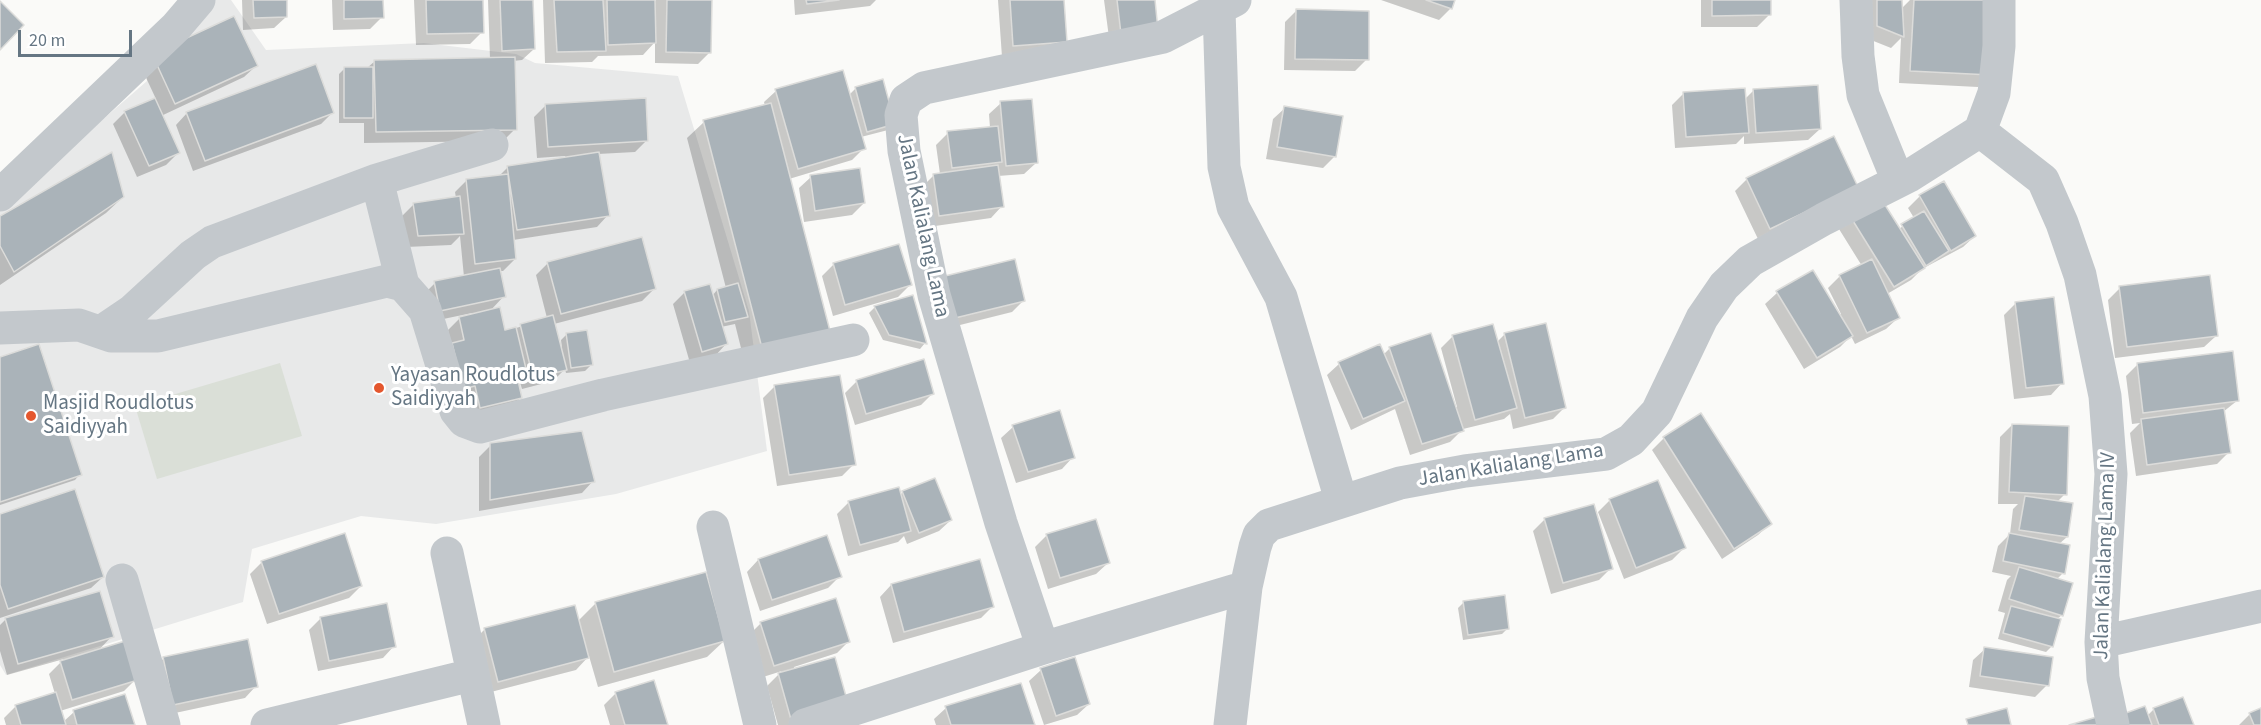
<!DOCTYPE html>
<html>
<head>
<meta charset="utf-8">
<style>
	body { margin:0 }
	#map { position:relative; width:2261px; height:725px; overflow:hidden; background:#fafaf8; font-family:"Source Sans 3",sans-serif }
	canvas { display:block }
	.scale { position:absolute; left:18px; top:30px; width:114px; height:27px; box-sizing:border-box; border:3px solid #657683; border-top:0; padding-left:8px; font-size:18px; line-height:21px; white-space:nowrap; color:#657683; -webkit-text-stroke:4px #fff; paint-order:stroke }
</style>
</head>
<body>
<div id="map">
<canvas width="2261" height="725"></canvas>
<div class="scale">20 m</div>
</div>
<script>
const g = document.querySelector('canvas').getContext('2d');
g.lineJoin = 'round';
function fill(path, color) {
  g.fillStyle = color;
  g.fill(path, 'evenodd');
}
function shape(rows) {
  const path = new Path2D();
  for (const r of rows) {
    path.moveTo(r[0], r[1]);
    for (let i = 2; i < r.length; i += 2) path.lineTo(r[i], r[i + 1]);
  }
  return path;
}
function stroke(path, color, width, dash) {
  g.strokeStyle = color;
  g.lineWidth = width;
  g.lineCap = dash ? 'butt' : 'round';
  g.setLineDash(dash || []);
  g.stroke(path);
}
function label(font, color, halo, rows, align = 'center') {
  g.font = font + ' "Source Sans 3",sans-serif';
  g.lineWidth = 6;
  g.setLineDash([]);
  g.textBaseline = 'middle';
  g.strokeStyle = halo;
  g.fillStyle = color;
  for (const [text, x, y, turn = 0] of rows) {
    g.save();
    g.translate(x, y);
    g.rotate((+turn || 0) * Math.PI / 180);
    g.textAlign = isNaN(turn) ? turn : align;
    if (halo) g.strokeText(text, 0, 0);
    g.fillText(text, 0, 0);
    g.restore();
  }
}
fill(shape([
	[214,0,231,0,266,50,424,43,516,54,535,63,678,76,749,311,767,451,616,494,436,524,361,516,252,549,243,602,6,675,0,665,0,209,147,81,144,56]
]), '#e8e9e9');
fill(shape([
	[280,363,302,436,157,479,135,406]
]), '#dadfd7');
fill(shape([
	[242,0,285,0,286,17,274,28,243,30],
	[332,0,381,0,382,17,370,29,333,30],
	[414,0,481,0,482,32,470,44,416,45],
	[488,0,531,0,534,49,522,60,513,61,515,129,503,141,364,143,364,123,339,123,339,74,345,68,367,68,375,61,490,59],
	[543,0,653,0,653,3,656,0,710,0,710,52,698,64,655,63,655,42,643,55,598,56,592,62,545,63],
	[794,0,876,0,870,6,795,15],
	[998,0,1062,0,1065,42,1002,57],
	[1104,0,1153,0,1110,45],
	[1381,0,1454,0,1451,8,1439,20],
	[1701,0,1769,0,1769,15,1757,27,1701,27],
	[1866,0,1901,0,1901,9,1910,0,1993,0,1989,75,1978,87,1899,83,1901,38,1891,48,1866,38],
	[1297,10,1367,59,1355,71,1284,70,1285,22],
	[153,56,256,66,244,77,161,116,178,153,166,165,137,177,113,124,125,112,156,99,141,67],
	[855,89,888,130,861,137,864,148,852,160,789,179,829,331,745,364,735,324,721,327,726,344,715,356,690,363,673,304,684,293,709,286,712,296,717,290,726,288,687,138,704,122,765,106,764,102,776,91,849,95],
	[1753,91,1820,129,1808,140,1744,144,1744,136,1736,144,1675,148,1672,105,1684,93,1745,99],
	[1001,103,1036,163,1024,174,998,176,1002,206,991,218,928,227,922,187,934,175,940,174,936,145,948,133,990,128,989,114],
	[546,105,647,140,635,152,598,154,608,215,597,227,513,240,515,259,503,271,499,271,504,296,490,311,504,332,547,318,536,275,548,263,654,289,642,301,554,324,560,348,562,348,561,340,567,334,591,365,585,371,566,373,565,369,553,381,522,389,519,379,517,382,520,398,509,410,469,419,448,330,459,319,472,315,472,313,429,322,423,295,435,283,464,277,460,236,451,245,406,247,402,216,414,204,456,198,455,192,467,180,498,177,507,168,566,158,565,156,537,158,534,117],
	[1285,108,1335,156,1323,168,1266,159,1273,119],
	[187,113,332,113,321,124,193,171,176,125],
	[811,177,864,203,852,215,804,222,799,188],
	[1747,179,1857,187,1758,239,1735,191],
	[1920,196,1975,236,1963,247,1922,269,1911,280,1887,294,1898,318,1886,329,1855,344,1851,336,1840,347,1804,369,1765,304,1777,293,1812,272,1839,315,1841,314,1828,288,1840,276,1862,266,1839,229,1851,217,1899,229,1914,218,1908,208],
	[123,197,106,213,0,285,0,217],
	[834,264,910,285,898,297,833,316,822,276],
	[2120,288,2216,336,2204,347,2115,358,2108,300],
	[934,289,1024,300,1012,312,944,329],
	[912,297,925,343,920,349,883,340,869,313,875,307],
	[2016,303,2062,383,2051,395,2014,399,2004,315],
	[1505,334,1565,407,1553,419,1513,429,1510,414,1504,419,1463,429,1450,442,1410,455,1395,409,1351,430,1327,375,1339,364,1379,346,1383,355,1390,348,1454,407,1457,407,1441,348,1453,336,1497,342],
	[0,358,80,474,75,480,0,505],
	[2138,364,2238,400,2223,412,2229,452,2217,464,2136,476,2130,433,2140,423,2132,424,2126,376],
	[857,381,933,393,921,405,855,425,845,393],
	[774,387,854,464,842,476,777,486,763,398],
	[1701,415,1770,524,1758,535,1722,559,1652,450,1664,438],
	[2012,425,2065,494,2057,502,2067,537,2059,544,2063,573,2056,580,2062,615,2057,619,2052,646,2046,652,1998,639,2005,613,1998,611,2007,580,2011,576,1992,572,1998,546,2010,534,2013,509,2018,504,1998,504,2000,437],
	[1013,427,1073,457,1062,469,1016,483,1001,438],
	[491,445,593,481,582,493,479,511,479,457],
	[898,489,900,495,903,492,951,520,939,531,907,544,904,536,898,542,848,556,837,514,848,503],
	[1610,500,1684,548,1672,560,1624,579,1598,512],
	[0,515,103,577,91,588,0,618],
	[1545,519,1611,568,1599,580,1551,594,1533,531],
	[1047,535,1108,563,1096,574,1048,589,1035,547],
	[758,560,840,576,828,588,760,611,747,572],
	[262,562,361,586,349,598,267,624,250,574],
	[891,585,992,607,981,618,893,643,880,597],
	[1464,602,1508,628,1502,634,1463,640,1458,608],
	[596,603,724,641,707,657,598,687,589,656,576,670,487,693,473,641,485,629,578,621],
	[321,618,394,646,383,658,318,671,309,630],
	[6,619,112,636,98,651,136,679,124,691,60,711,63,722,74,712,133,725,6,725,4,718,16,706,55,694,49,674,64,659,7,675,0,651,0,625],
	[761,623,849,641,837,653,794,667,811,725,778,725,767,686,782,671,763,677,749,635],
	[1985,649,2047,685,2035,697,1969,687,1973,660],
	[164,658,256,686,245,698,161,716,152,670],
	[1041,670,1089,704,1077,715,1044,725,1029,681],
	[616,693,666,725,610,725,604,705],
	[946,708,1033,725,936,725,934,719],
	[2154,709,2192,725,2074,725,2147,716],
	[2261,709,2261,725,2239,725,2250,714]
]), '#0003');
const building = shape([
	[253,0,287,0,287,17,254,18,253,0],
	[344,0,383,0,384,18,344,19,344,0],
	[426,0,483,0,484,33,427,34,426,0],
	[500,0,533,0,535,49,502,51,500,0],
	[554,0,603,0,606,51,557,52,554,0],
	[607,0,655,0,656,43,608,45,607,0],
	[667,0,712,0,711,53,666,52,667,0],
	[806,0,839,0,807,4,806,0],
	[1010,0,1064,0,1067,42,1013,46,1010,0],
	[1117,0,1155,0,1158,30,1121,34,1117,0],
	[1426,0,1455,0,1452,9,1426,0],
	[1712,0,1771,0,1771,15,1712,16,1712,0],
	[1877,0,1902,0,1904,37,1877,26,1877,0],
	[1914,0,1994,0,1991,75,1910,71,1914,0],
	[0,1,24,25,0,50,0,1],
	[1296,9,1369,11,1369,60,1295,59,1296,9],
	[234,16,258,66,175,104,152,54,234,16],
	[515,57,517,130,376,132,374,60,515,57],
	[316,64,334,113,205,161,186,112,316,64],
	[344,67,373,67,373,118,344,118,344,67],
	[843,70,866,149,798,169,775,89,843,70],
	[883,79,895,124,867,132,855,87,883,79],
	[1818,85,1821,129,1756,133,1753,89,1818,85],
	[1745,88,1749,133,1686,137,1683,92,1745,88],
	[155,98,180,153,149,166,124,111,155,98],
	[646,98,648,141,548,147,545,104,646,98],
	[1032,99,1038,163,1006,166,1000,101,1032,99],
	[771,103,830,331,762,348,703,120,771,103],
	[1284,106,1343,116,1336,157,1277,147,1284,106],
	[998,126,1002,162,952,168,947,131,998,126],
	[1834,136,1858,187,1770,229,1746,178,1834,136],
	[112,152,124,197,14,272,0,246,0,216,112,152],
	[599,152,610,216,517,230,507,166,599,152],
	[998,165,1004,207,939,216,933,174,998,165],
	[860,168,865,203,815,211,810,175,860,168],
	[508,174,516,259,475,264,466,179,508,174],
	[1944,181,1976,236,1951,251,1919,195,1944,181],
	[460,196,464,234,418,236,413,203,460,196],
	[1880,197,1925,268,1894,287,1850,216,1880,197],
	[1924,211,1949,251,1926,266,1901,224,1924,211],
	[642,237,656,289,561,314,547,262,642,237],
	[899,244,912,285,845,305,833,263,899,244],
	[1015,259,1025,301,955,318,945,276,1015,259],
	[1872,259,1900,318,1867,333,1839,275,1872,259],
	[500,268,506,297,440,311,434,281,500,268],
	[1813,270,1853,336,1817,358,1776,291,1813,270],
	[2210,275,2218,336,2127,347,2119,286,2210,275],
	[738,283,748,317,725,322,717,289,738,283],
	[710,284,728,344,702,352,684,291,710,284],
	[913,295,927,344,889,335,874,306,913,295],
	[2054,297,2064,384,2026,388,2015,302,2054,297],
	[500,307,505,330,516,327,527,373,517,376,522,398,480,408,475,386,463,389,452,343,464,340,459,317,500,307],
	[553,315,567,370,533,378,520,324,553,315],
	[1546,323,1566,408,1525,418,1504,333,1546,323],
	[1493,324,1517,408,1475,420,1452,335,1493,324],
	[587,330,593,365,571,368,566,333,587,330],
	[1431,333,1464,431,1422,444,1389,347,1431,333],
	[39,344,82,475,0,502,0,357,39,344],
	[1380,344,1405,401,1363,419,1338,362,1380,344],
	[2233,351,2239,401,2143,413,2137,363,2233,351],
	[924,359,934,394,866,414,856,380,924,359],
	[840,375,856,465,789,475,774,385,840,375],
	[2224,408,2231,453,2147,465,2141,419,2224,408],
	[1060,410,1075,458,1028,472,1012,425,1060,410],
	[1701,413,1772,524,1734,549,1663,437,1701,413],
	[2012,424,2069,426,2067,495,2009,492,2012,424],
	[582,431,595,482,490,500,490,443,582,431],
	[935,478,952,520,919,533,902,491,935,478],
	[1658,480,1686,548,1636,568,1609,499,1658,480],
	[899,487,911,531,860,545,848,501,899,487],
	[75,489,104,577,8,609,0,585,0,514,75,489],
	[2025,496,2073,503,2068,537,2019,530,2025,496],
	[1594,504,1613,569,1563,583,1544,518,1594,504],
	[1096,519,1110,563,1060,578,1046,534,1096,519],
	[345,533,362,586,279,614,261,561,345,533],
	[2009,533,2070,545,2065,574,2003,561,2009,533],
	[827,535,842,577,772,600,758,559,827,535],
	[980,559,994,607,904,632,891,584,980,559],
	[2019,567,2073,583,2063,616,2009,599,2019,567],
	[706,572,725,641,614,672,595,602,706,572],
	[100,591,114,637,18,664,5,618,100,591],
	[1505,595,1509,629,1468,635,1463,601,1505,595],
	[836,598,850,642,774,666,760,622,836,598],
	[387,603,396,647,329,661,320,617,387,603],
	[575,605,589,658,498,682,484,628,575,605],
	[2011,606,2061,619,2053,647,2003,633,2011,606],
	[248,639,258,687,173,705,163,657,248,639],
	[125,641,138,680,72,700,60,661,125,641],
	[1984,647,2053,657,2049,686,1980,676,1984,647],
	[835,657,849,707,792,723,778,673,835,657],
	[1075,657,1090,704,1056,716,1040,668,1075,657],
	[654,680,668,725,625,725,615,692,654,680],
	[1021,683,1035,725,951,725,945,706,1021,683],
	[56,692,66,725,21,725,15,705,56,692],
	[125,694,135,725,77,725,73,710,125,694],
	[2183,697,2194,725,2159,725,2153,708,2183,697],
	[2145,706,2152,725,2115,725,2112,718,2145,706],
	[2007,708,2011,725,1968,725,1966,719,2007,708],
	[2261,708,2261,725,2254,725,2249,713,2261,708],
	[2107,714,2111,725,2069,725,2107,714]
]);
fill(building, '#aab3b9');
stroke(building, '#dcdcda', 1.5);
stroke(shape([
	[1856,0,1858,56,1863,95,1898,181],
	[1219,10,1224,167,1233,207,1281,297,1341,500],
	[1980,131,2043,180,2062,223,2080,275,2105,396,2111,474,2101,642,2103,678,2113,725],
	[1980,131,1994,93,1999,46,1999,0],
	[377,180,403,285],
	[0,195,176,27,199,0],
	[0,328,79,325,111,336,158,336,387,281,403,285,425,310,456,411,464,421,480,427,603,395,853,340],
	[101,332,132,311,193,255,212,242,377,180,492,145],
	[713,527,760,725],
	[447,553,484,725],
	[122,580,164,725],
	[2101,642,2261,606],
	[1043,648,1001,523,934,295,904,151,901,115,906,100,924,88,1163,37,1235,0],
	[267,725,472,675],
	[805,725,1043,648,1246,587],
	[1230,725,1246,587,1255,547,1259,535,1269,525,1400,483,1465,471,1606,454,1631,440,1657,412,1702,318,1724,286,1750,261,1824,219,1909,176,1980,131]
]), '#c3c8cc', 33);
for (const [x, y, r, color] of [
	[379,388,6,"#e4572e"],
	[31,416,6,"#e4572e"]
]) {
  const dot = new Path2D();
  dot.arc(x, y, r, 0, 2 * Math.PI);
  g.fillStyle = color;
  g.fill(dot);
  stroke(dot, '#fff', 2);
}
label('21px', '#657683', '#fff', [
	["Jalan Kalialang Lama",922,226,78],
	["Jalan Kalialang Lama",1511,466,-9],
	["Jalan Kalialang Lama IV",2106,556,-88]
]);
label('21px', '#657683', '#fff', [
	["Yayasan Roudlotus",391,376],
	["Saidiyyah",391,400],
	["Masjid Roudlotus",43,404],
	["Saidiyyah",43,428]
], 'left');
</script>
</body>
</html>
